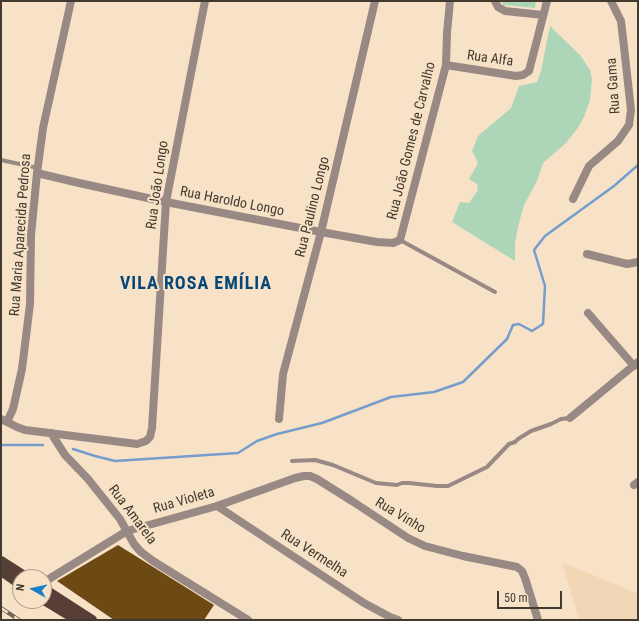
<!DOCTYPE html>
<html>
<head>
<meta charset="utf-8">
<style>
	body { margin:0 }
	#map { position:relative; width:639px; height:621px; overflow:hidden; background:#f8e2c7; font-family:"Roboto Condensed",sans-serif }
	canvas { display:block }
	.frame { position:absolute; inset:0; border:2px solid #423a2f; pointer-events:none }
	.north { position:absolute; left:12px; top:569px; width:40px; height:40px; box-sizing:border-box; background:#f8e2c7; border:1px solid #af9f8a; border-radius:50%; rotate:278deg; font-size:11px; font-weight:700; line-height:16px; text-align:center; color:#423a2f }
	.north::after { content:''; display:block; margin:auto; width:14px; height:18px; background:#1a80cb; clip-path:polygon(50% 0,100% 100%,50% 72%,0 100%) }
	.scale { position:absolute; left:497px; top:591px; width:65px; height:18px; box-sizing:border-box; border:2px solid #423a2f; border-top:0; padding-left:5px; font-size:12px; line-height:14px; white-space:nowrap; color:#423a2f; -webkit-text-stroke:3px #f8e2c7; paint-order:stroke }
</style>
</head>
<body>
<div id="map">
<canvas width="639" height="621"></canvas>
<div class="frame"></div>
<div class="north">N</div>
<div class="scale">50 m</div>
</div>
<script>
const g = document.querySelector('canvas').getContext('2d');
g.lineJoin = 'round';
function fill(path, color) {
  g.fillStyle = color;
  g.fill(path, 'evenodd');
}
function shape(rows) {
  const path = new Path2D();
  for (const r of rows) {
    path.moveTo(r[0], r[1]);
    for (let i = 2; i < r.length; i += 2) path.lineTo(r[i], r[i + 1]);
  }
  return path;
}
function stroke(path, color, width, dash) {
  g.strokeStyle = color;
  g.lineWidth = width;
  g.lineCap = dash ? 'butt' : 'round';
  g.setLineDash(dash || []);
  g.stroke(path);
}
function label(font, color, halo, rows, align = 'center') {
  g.font = font + ' "Roboto Condensed",sans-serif';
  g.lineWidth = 4;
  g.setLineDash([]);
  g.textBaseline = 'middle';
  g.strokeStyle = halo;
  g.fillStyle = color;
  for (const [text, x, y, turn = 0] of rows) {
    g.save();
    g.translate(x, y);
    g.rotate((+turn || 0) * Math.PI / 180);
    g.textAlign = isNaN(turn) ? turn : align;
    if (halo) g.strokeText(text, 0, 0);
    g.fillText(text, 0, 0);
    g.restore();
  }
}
fill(shape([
	[562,562,638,594,638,620,579,620]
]), '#f2d7b6');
fill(shape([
	[502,1,536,1,535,8,503,5],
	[550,26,580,55,590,70,592,80,590,100,584,117,577,129,566,143,543,163,537,181,524,205,519,223,515,243,515,261,452,222,460,202,469,203,478,190,477,184,469,179,478,163,472,151,478,136,511,108,519,86,537,82,541,71]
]), '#add6b8');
stroke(shape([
	[1,445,43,445],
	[73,449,95,456,115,461,238,453,257,441,277,434,322,423,391,397,434,392,463,382,507,339,513,325,519,324,532,331,543,324,545,286,534,250,545,236,614,186,638,165]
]), '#759dcc', 2.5);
fill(shape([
	[118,545,214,605,204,620,114,620,57,581]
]), '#6d4914');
stroke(shape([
	[1,160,38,168],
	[400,240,495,292],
	[292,461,315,460,333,465,376,483,397,485,402,483,409,483,437,486,448,486,487,467,509,444,515,442,518,439,531,431,551,424,561,419,570,418]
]), '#988984', 4);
stroke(shape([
	[495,1,498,7,505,11,543,15],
	[446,65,516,76,523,75,529,71,547,1],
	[37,173,79,183,166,202,321,232,377,242,393,243,400,240,446,65,447,33,450,1],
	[573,199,589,166,618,141,629,125,631,110,623,38,621,21,611,1],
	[587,254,627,264,638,262],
	[588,313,634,366],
	[570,418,638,362],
	[1,419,17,427,25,430,137,444,146,441,150,437,152,428,166,202,205,1],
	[279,419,283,374,321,232,375,1],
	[7,422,13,409,22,369,30,304,31,235,37,173,43,128,71,1],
	[51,433,65,455,88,479,120,519,134,544,141,552,153,561,248,620],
	[634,485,638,482],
	[217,506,364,603,390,617,398,620],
	[44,582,127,531,217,506,295,478,304,476,310,476,317,479,352,501,408,538,425,546,463,556,517,567,522,571,525,578,538,620]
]), '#988984', 8);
stroke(shape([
	[1,561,26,577],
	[1,571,20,584],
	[44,589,92,620],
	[44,600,77,620]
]), '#573f37', 10);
const rail = shape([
	[1,608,19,620]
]);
stroke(rail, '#716556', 4);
stroke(rail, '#f8e2c7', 2.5, [8]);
label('14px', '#423a2f', '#f8e2c7', [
	["Rua Alfa",490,59,8],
	["Rua Gama",614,86,-94],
	["Rua João Gomes de Carvalho",412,141,-76],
	["Rua João Longo",158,185,-82],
	["Rua Haroldo Longo",232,202,11],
	["Rua Paulino Longo",313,207,-76],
	["Rua Maria Aparecida Pedrosa",21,235,-86],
	["Rua Violeta",184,501,-16],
	["Rua Amarela",132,515,53],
	["Rua Vinho",400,516,31],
	["Rua Vermelha",314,554,33]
]);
g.letterSpacing = '1px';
label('bold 18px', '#054877', '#f8e2c7', [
	["VILA ROSA EMÍLIA",196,284]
]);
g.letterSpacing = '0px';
</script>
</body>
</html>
